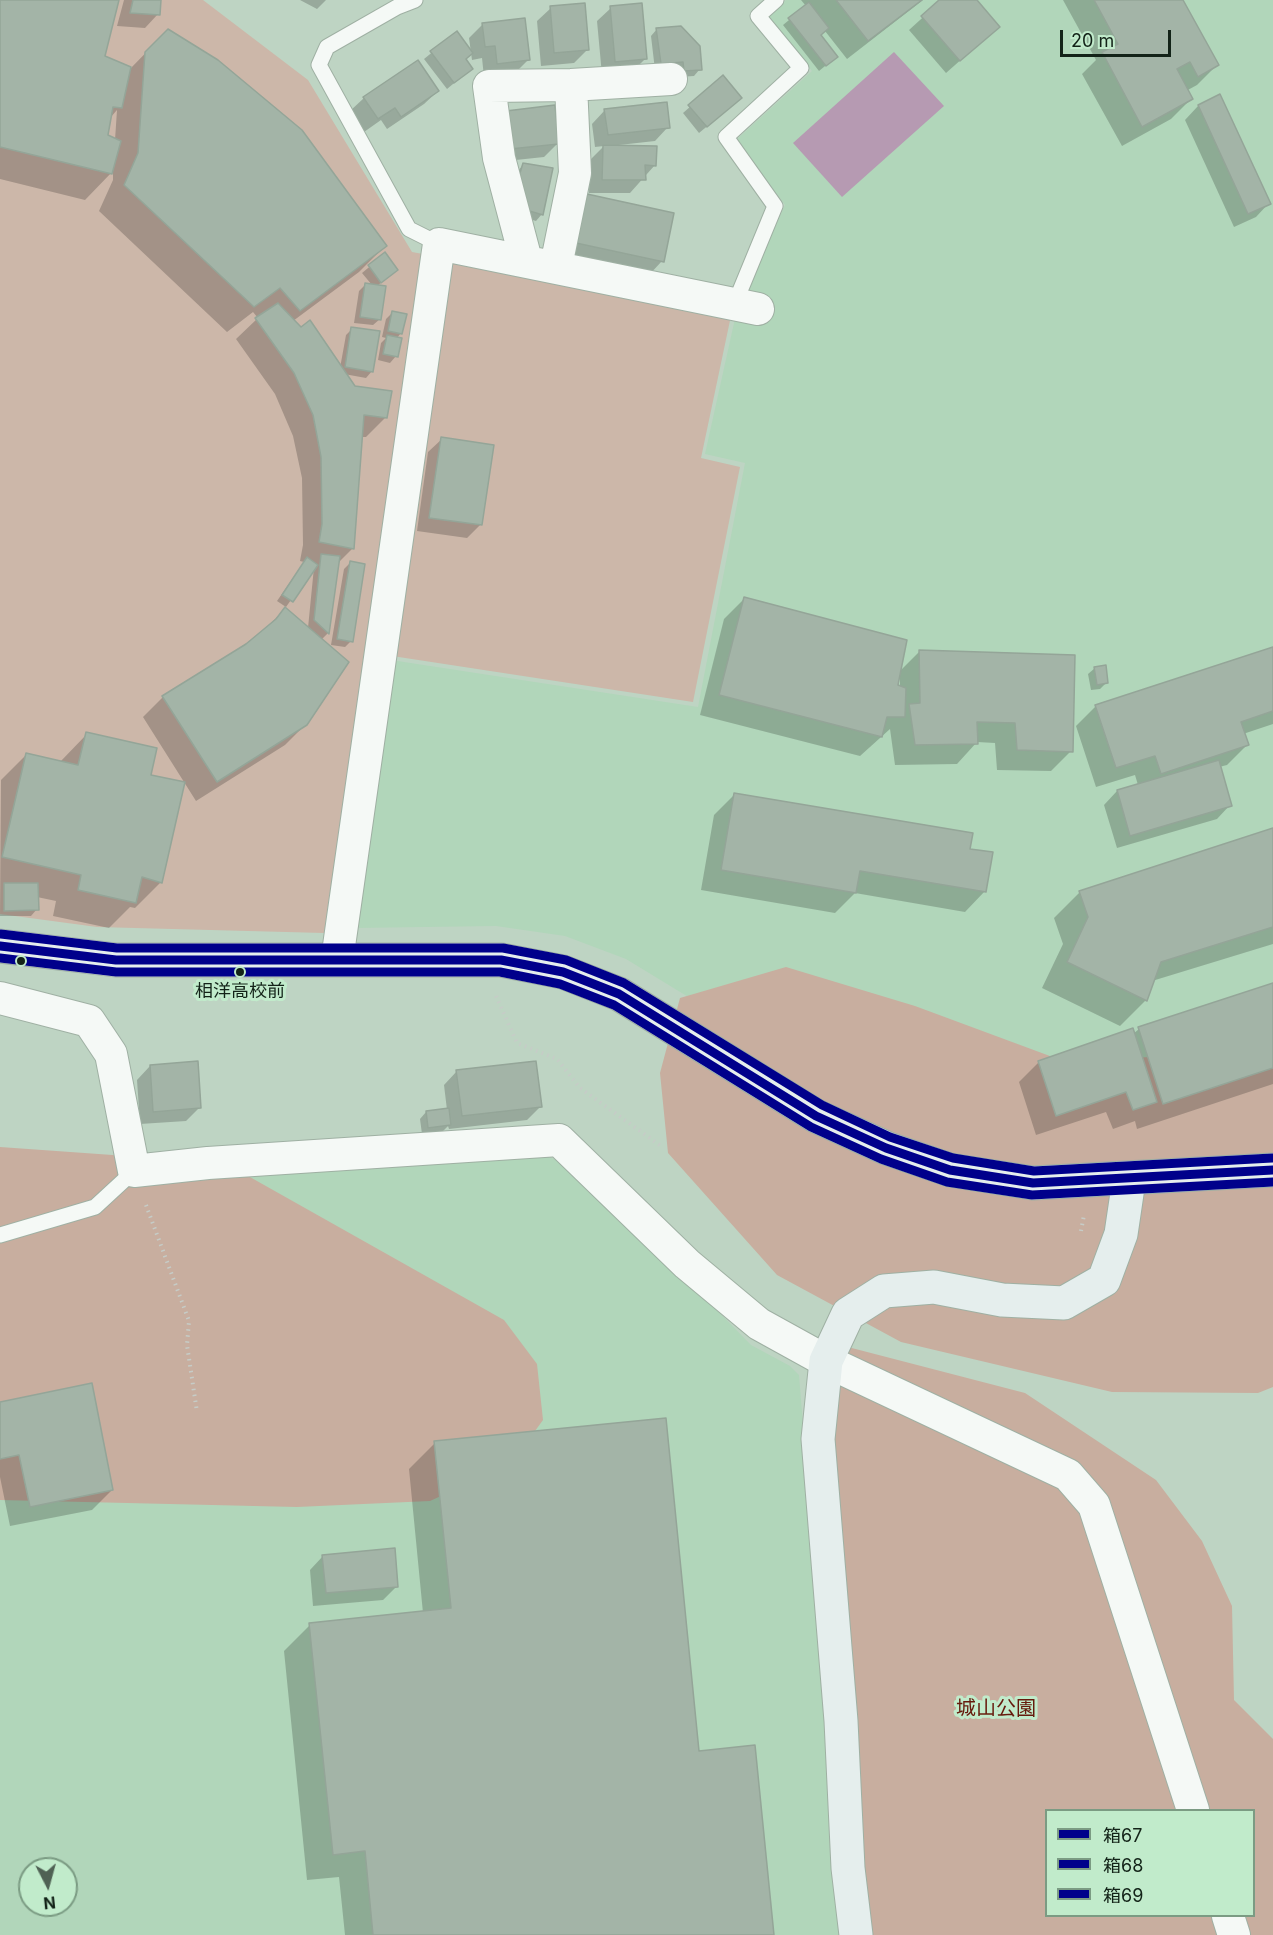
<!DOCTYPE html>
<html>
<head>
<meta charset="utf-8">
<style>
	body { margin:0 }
	#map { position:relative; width:1273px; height:1935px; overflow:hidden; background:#bed4c3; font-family:Inter,"Noto Sans JP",sans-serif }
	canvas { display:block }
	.legend { position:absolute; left:1045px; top:1809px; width:210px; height:108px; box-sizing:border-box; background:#c1ebcb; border:2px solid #7b9b83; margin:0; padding:8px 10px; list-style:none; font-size:18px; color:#132318 }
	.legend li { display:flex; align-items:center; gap:12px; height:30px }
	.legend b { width:30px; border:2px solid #7b9b83 }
	.north { position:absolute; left:18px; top:1857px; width:60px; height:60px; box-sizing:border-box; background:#c1ebcb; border:2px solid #7b9b83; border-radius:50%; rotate:174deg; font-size:16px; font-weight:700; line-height:24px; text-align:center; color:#132318 }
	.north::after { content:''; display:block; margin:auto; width:21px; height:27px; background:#4f6154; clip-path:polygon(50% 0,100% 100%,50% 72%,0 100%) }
	.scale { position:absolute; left:1060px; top:30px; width:111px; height:27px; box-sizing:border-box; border:3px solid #132318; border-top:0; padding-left:8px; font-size:18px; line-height:21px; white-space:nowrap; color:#132318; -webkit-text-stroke:4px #c1ebcb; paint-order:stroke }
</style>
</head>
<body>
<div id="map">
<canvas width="1273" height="1935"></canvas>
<ul class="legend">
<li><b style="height:8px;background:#00008b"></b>箱67</li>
<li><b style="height:8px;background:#00008b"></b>箱68</li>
<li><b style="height:8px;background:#00008b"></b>箱69</li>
</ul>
<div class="north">N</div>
<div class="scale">20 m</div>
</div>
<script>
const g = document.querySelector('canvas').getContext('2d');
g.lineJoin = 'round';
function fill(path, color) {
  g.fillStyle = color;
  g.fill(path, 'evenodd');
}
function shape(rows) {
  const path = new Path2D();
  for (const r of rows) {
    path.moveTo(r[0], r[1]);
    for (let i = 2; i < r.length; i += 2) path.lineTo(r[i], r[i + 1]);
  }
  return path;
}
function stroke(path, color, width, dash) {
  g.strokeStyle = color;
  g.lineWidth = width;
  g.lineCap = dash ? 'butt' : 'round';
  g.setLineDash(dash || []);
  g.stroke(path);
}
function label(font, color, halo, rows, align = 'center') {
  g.font = font + ' Inter,"Noto Sans JP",sans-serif';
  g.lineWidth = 6;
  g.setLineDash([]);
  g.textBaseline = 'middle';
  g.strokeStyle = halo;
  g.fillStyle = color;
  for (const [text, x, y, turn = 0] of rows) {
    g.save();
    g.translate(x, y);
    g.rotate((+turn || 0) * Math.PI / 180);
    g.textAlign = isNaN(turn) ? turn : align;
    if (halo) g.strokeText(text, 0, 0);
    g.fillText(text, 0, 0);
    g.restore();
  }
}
fill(shape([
	[786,0,1273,0,1273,1127,836,1087,626,959,565,936,496,926,354,928,391,660,698,707,745,463,705,454,736,314,785,205,736,140,812,71,767,16],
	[524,1154,549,1157,561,1162,704,1297,751,1345,790,1366,799,1375,844,1935,0,1935,0,1253,162,1183],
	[30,1869,66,1869,66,1905,30,1905]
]), '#b1d6ba');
fill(shape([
	[0,0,203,0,308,80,412,252,732,311,701,458,740,467,693,702,366,652,324,933,97,927,0,914]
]), '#ccb7a9');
fill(shape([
	[786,967,915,1006,1058,1059,1207,1056,1273,1047,1273,1387,1258,1393,1112,1392,901,1342,777,1275,668,1153,660,1073,680,998],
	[0,1147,225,1163,504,1320,537,1364,543,1420,511,1464,430,1501,297,1507,0,1500],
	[844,1346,1025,1393,1156,1480,1202,1541,1232,1606,1234,1700,1273,1739,1273,1935,868,1935,836,1492,833,1415],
	[1046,1810,1254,1810,1254,1916,1046,1916]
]), '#c8ae9f');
fill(shape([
	[894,52,944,106,842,197,793,143]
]), '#b69ab2');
fill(shape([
	[0,0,117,0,103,57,130,69,168,30,385,246,359,272,293,321,340,368,346,335,352,329,372,371,366,378,344,374,354,388,386,417,366,437,361,437,353,548,337,564,328,633,321,640,306,724,285,745,196,801,143,717,163,697,211,670,265,629,285,609,308,628,314,567,286,607,277,601,304,562,300,561,303,545,302,478,293,436,275,394,236,339,258,318,253,312,227,332,99,211,113,180,113,171,85,200,0,179],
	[117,110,115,140,107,136,110,118],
	[124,0,160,0,158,14,145,28,117,26],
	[300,0,326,0,317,9],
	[801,0,923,0,847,59,825,31,819,36,836,57,819,71,783,25,806,6],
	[942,0,975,0,998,27,946,73,909,30],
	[1063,0,1182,0,1217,65,1197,85,1186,91,1191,99,1171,119,1122,146,1082,74,1096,60],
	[551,8,588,49,574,63,541,66,537,21],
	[611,8,645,59,632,72,602,75,597,21],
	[483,24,529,59,515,73,484,77,482,58,472,60,469,38],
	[657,29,700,69,694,76,678,77,655,70,651,36],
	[456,33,464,60,471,69,447,89,424,59],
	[723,78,734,104,699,133,683,113],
	[438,91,424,104,387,129,381,120,364,132,350,111,364,98],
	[1220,96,1269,203,1256,217,1234,227,1185,120,1198,106],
	[605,110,668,127,655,141,619,145,655,165,630,193,589,193,590,160,604,146,595,147,592,124],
	[493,126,557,144,544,157,497,162],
	[523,165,542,214,536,221,519,216,517,172],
	[588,195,662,261,649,275,564,257,574,209],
	[385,254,396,270,377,286,380,319,373,325,354,323,359,291,365,285,372,285,362,273],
	[392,313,401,333,396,339,396,356,390,363,378,360,381,343,386,338,382,337,386,319],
	[442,439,481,524,467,538,417,531,428,452],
	[350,563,351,641,345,647,331,645,344,569],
	[744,599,899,672,920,651,1071,751,1051,771,997,770,995,743,977,742,957,764,895,765,890,729,860,756,700,715,724,619],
	[900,675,900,687,896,686],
	[1273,649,1273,724,1243,734,1247,745,1227,765,1219,767,1230,805,1217,819,1117,848,1104,805,1117,791,1138,785,1135,775,1096,787,1076,726,1096,706],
	[1095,668,1107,682,1100,689,1091,690,1088,674],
	[87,734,149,776,161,882,135,908,130,907,109,928,53,916,56,901,37,897,37,909,31,916,0,916,1,780,27,754,60,762],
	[734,795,969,850,985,891,965,912,855,893,835,913,701,890,714,815],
	[1273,830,1273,944,1152,981,1146,1000,1120,1026,1042,988,1063,944,1054,918,1080,892],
	[1273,985,1273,1084,1137,1129,1135,1121,1113,1129,1106,1112,1036,1135,1019,1082,1039,1062,1133,1034,1139,1029],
	[150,1066,200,1107,186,1121,140,1124,137,1080],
	[457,1071,540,1107,527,1120,449,1129,448,1126,443,1131,422,1134,420,1119,426,1112,447,1110,444,1085],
	[0,1403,112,1490,92,1510,10,1526,0,1477],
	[435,1443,698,1752,773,1935,345,1935,339,1877,307,1880,284,1651,310,1625,423,1613,409,1469],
	[323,1556,397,1586,383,1600,313,1606,310,1570]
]), '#0003');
const building = shape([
	[0,0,119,0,105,56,131,67,122,108,113,107,108,135,121,141,112,174,0,147,0,0],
	[133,0,161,0,160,15,130,13,133,0],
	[836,0,922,0,868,41,836,0],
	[939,0,977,0,1000,27,960,61,921,16,939,0],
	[1094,0,1183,0,1219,65,1198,77,1190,62,1177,69,1193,99,1142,127,1102,52,1118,44,1094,0],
	[809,2,829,28,821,35,838,57,826,66,788,18,809,2],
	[585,3,589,50,554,53,550,6,585,3],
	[642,3,647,59,615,62,610,6,642,3],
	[525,18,530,60,497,64,495,46,485,47,482,23,525,18],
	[681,26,700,46,702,70,684,71,683,62,661,64,656,28,681,26],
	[168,29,218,60,302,130,387,246,300,311,280,288,254,307,124,185,138,153,145,52,168,29],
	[457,31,473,53,466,59,473,69,454,83,430,51,457,31],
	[418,60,439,91,401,117,395,108,378,119,363,97,418,60],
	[723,75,742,98,707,127,688,105,723,75],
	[1220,94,1271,204,1248,214,1198,105,1220,94],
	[667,102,670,128,608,135,604,109,667,102],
	[555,105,559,144,510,149,506,111,555,105],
	[603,145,657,146,656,166,645,165,646,180,602,180,603,145],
	[523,163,553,168,543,215,526,210,517,183,523,163],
	[587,194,674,213,664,262,576,243,587,194],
	[385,252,398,270,381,283,368,265,385,252],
	[365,283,386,286,381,320,360,317,365,283],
	[278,303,301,327,310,320,355,386,392,391,387,418,364,415,354,549,319,542,322,524,321,457,313,415,294,373,255,318,278,303],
	[392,311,407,314,402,334,388,331,392,311],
	[351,327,380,331,373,372,345,367,351,327],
	[387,335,402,338,398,357,383,354,387,335],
	[441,437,494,445,482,525,429,518,441,437],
	[321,554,340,556,329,634,314,620,321,554],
	[307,557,318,565,293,602,282,595,307,557],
	[350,561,365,564,353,642,337,639,350,561],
	[744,597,907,640,898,685,906,688,905,717,887,717,882,737,719,695,744,597],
	[285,607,349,662,307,725,217,782,162,696,246,644,276,619,285,607],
	[1273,647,1273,711,1241,722,1249,745,1161,774,1155,756,1116,768,1095,705,1273,647],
	[919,650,1075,655,1073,752,1017,750,1015,723,977,722,978,744,915,745,909,704,920,703,919,650],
	[1106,665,1108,683,1097,685,1094,667,1106,665],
	[86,732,157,748,151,775,185,782,162,883,142,877,136,903,78,890,81,875,2,857,26,753,78,765,86,732],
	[1219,760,1232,806,1130,836,1117,790,1219,760],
	[734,793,973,833,970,849,993,852,986,892,860,871,856,893,721,870,734,793],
	[1273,828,1273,927,1161,962,1147,1001,1067,962,1088,917,1079,891,1273,828],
	[4,883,38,883,39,910,4,911,4,883],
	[1273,983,1273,1068,1163,1104,1138,1027,1273,983],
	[1133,1028,1157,1102,1133,1110,1126,1092,1056,1116,1038,1061,1133,1028],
	[198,1061,201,1108,153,1112,150,1065,198,1061],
	[536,1061,542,1107,462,1116,456,1070,536,1061],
	[449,1108,451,1125,428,1128,426,1111,449,1108],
	[92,1383,113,1490,30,1507,19,1455,0,1459,0,1402,92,1383],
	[666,1418,699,1751,755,1745,774,1935,373,1935,365,1851,333,1855,309,1623,451,1608,434,1441,666,1418],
	[395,1548,398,1587,326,1593,322,1555,395,1548]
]);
fill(building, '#a3b4a7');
stroke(building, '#94a598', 1.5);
const lane = shape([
	[415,0,397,7,327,47,319,65,409,229,439,244],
	[735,303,775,206,726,137,801,68,758,16,776,0],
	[0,1235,95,1207,134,1171]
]);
const street = shape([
	[526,260,499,158,489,86,571,85,671,79],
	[556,266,575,173,571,85],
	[337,960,439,244,758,309],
	[0,998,89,1021,111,1054,134,1171,208,1163,559,1140,687,1264,759,1324,826,1361,1068,1475,1094,1505,1193,1810],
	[1228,1916,1234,1935]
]);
const secondary = shape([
	[0,946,116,960,501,960,563,972,619,994,816,1116,886,1148,950,1170,1033,1183,1273,1170],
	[856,1935,848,1868,841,1721,818,1439,826,1361,848,1314,884,1291,934,1287,1002,1300,1064,1303,1104,1280,1121,1234,1129,1180]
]);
stroke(lane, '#9fb0a3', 17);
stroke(street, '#9fb0a3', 34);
stroke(secondary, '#9fb0a3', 35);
stroke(shape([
	[496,996,517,1043,557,1059,580,1088,661,1146],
	[146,1205,189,1321,187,1345,197,1412],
	[1081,1231,1084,1215]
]), '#c6ccc7', 4, [1.5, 4.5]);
stroke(lane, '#f5f9f6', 15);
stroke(street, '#f5f9f6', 32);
stroke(secondary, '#e5eeed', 33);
stroke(shape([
	[0,946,116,960,501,960,563,972,619,994,816,1116,886,1148,950,1170,1033,1183,1273,1170]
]), '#00008b', 9);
stroke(shape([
	[0,958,116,972,500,972,560,984,614,1005,811,1127,881,1159,947,1182,1032,1195,1273,1182]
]), '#00008b', 9);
stroke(shape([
	[1,934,117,948,503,948,566,960,624,983,822,1105,890,1137,953,1158,1034,1171,1272,1158]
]), '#00008b', 9);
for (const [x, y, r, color] of [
	[21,961,5,"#132318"],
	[240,972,5,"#132318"]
]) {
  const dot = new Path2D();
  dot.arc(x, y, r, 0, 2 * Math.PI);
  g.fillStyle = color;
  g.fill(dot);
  stroke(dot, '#c1ebcb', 2);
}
label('18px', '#132318', '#c1ebcb', [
	["相洋高校前",240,992]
]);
label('20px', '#661a0c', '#c1ebcb', [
	["城山公園",996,1709]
]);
</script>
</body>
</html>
